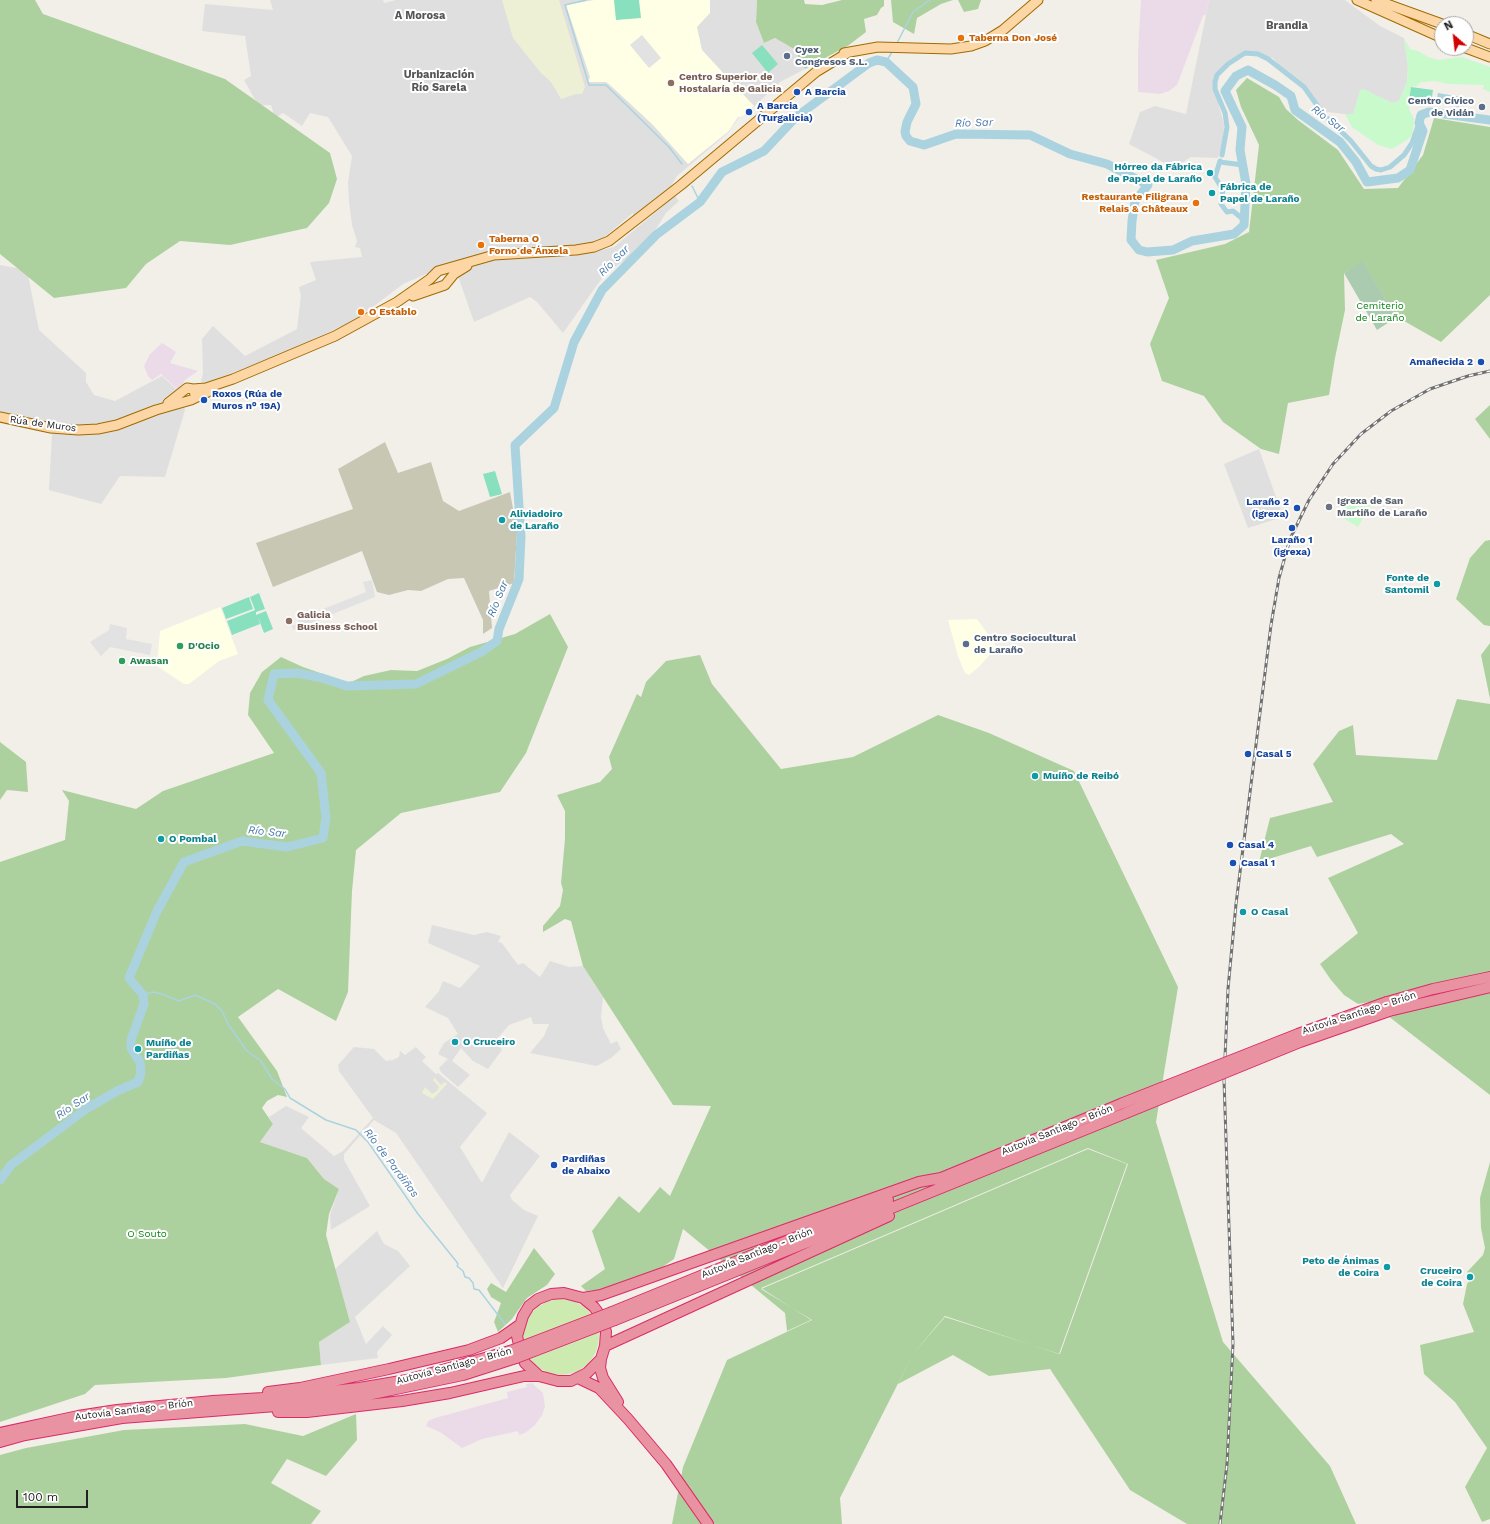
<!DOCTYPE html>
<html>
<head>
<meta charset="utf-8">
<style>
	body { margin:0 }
	#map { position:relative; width:1490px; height:1524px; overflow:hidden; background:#f2efe9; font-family:"Work Sans",sans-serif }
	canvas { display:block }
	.north { position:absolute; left:1434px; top:16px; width:40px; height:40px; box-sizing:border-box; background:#fff; border:1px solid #a7a7a7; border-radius:50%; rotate:332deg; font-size:11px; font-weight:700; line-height:16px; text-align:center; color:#222 }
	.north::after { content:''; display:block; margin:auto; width:14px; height:18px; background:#d40000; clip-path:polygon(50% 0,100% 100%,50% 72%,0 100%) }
	.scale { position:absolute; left:16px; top:1490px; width:72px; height:18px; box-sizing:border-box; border:2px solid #222; border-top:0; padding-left:5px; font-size:12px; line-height:14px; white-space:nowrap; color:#222; -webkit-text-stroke:3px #fff; paint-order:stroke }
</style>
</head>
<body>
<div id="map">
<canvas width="1490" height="1524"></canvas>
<div class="north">N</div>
<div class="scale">100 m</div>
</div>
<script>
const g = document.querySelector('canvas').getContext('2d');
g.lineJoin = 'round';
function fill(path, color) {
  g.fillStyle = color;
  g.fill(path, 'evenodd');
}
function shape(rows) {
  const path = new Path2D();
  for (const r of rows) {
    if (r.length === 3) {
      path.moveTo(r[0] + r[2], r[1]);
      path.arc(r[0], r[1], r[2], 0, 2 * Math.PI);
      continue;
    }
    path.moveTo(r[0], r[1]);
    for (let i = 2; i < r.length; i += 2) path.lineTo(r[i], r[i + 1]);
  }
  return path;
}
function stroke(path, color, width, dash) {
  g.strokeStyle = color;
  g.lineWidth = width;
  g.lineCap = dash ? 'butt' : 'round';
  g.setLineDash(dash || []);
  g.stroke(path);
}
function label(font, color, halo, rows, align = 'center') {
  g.font = font + ' "Work Sans",sans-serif';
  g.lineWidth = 4;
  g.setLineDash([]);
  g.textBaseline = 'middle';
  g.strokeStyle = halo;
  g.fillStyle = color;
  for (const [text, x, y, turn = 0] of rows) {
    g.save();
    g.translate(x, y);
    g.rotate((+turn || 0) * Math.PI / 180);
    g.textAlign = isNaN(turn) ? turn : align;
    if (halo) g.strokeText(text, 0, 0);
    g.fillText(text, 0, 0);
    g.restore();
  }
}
fill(shape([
	[270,0,383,0,384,3,396,0,757,0,756,22,764,43,775,38,794,49,805,69,780,82,746,114,739,117,729,132,677,176,669,189,633,218,633,213,602,239,590,243,564,247,502,249,479,254,447,265,403,284,357,319,281,354,203,384,201,381,203,373,202,339,213,326,245,356,297,329,301,296,299,287,316,280,310,262,362,257,360,248,355,247,357,241,352,225,349,202,348,182,352,156,328,117,310,113,302,126,283,113,275,118,271,105,258,105,244,80,251,76,245,36,202,31,205,4,273,10],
	[1209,0,1345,0,1380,26,1404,38,1408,67,1407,82,1399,101,1392,103,1363,89,1360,91,1353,115,1320,111,1305,85,1280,67,1273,58,1247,54,1224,68,1217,77,1216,95,1224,124,1223,142,1218,158,1191,157,1174,168,1129,144,1140,112,1155,106,1186,114],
	[675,196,679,201,666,213,649,240,635,254,608,271,597,285,563,333,537,302,530,297,474,322,458,276,465,270,487,260,574,256,614,247],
	[0,265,27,270,39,330,86,373,86,382,94,395,115,401,162,376,177,390,185,410,165,477,120,476,101,504,49,490,52,434,14,426,0,421],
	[1259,449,1283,517,1248,528,1224,464],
	[432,925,474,935,487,932,501,936,498,942,502,943,518,965,523,963,540,977,550,961,569,967,583,966,603,997,601,1017,603,1028,611,1044,617,1041,621,1049,611,1058,597,1066,530,1053,544,1036,549,1024,533,1024,531,1017,509,1025,496,1040,502,1050,488,1069,473,1061,461,1048,452,1061,470,1075,458,1087,441,1072,439,1068,448,1059,438,1054,444,1043,458,1034,448,1018,425,1007,439,991,443,981,460,988,480,966,428,943],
	[354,1047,374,1049,386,1061,393,1060,399,1057,400,1051,405,1055,416,1047,426,1057,422,1061,436,1074,438,1073,487,1113,460,1147,482,1183,509,1132,540,1156,510,1195,512,1200,524,1210,538,1216,503,1288,396,1133,374,1120,344,1154,344,1160,370,1206,331,1230,330,1215,339,1189,324,1179,307,1158,260,1142,273,1124,269,1117,286,1106,309,1117,301,1128,334,1156,343,1151,373,1118,339,1071,338,1065],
	[377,1231,384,1244,398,1251,410,1266,355,1317,366,1344,383,1326,392,1335,377,1352,378,1358,321,1365,319,1342,350,1322,335,1269]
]), '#e0dfdf');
fill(shape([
	[1141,0,1209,0,1206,14,1203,16,1177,85,1169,91,1160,94,1138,92,1138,52],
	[162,343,176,352,170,363,198,371,185,380,179,391,161,374,152,380,148,376,144,366,150,354],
	[532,1383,543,1393,545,1407,542,1415,535,1425,525,1433,519,1435,518,1431,482,1439,462,1448,440,1432,426,1426,428,1421,435,1418,508,1398,507,1392,527,1387,526,1384]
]), '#ebdbe8');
fill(shape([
	[594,0,710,0,710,13,697,27,702,50,754,106,743,116,738,117,729,131,688,164,653,125,610,85,606,82,588,82,590,77,566,5],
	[220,607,238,654,219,661,189,684,184,684,157,666,160,631],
	[977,619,995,644,995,648,980,666,969,675,965,673,958,656,948,620]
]), '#ffffe5');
fill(shape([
	[385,442,398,473,431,462,443,501,459,511,510,492,517,531,514,583,489,591,492,628,483,634,483,620,464,578,448,579,421,591,408,590,389,595,377,592,362,551,273,587,256,543,353,509,338,469]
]), '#c7c7b4');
fill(shape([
	[502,0,559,0,585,87,582,94,576,94,561,99,551,82,541,73,513,38],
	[435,1078,441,1085,445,1082,447,1084,433,1099,422,1093,425,1087,432,1094,437,1091,439,1087,433,1080]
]), '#eef0d5');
fill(shape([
	[561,1337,38]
]), '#cdebb0');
fill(shape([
	[0,0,35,0,43,14,225,79,330,153,337,179,329,203,307,228,230,245,180,241,146,264,126,288,54,298,0,254],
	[757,0,804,0,805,4,822,5,842,0,884,0,884,6,881,8,877,15,864,19,866,32,849,45,805,69,794,49,775,38,764,43,756,22],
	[891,0,953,0,941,4,917,18,914,34,893,22],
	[958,0,981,0,978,9,964,12],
	[1247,78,1279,97,1286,109,1298,120,1338,150,1364,189,1398,188,1423,155,1434,118,1490,127,1490,295,1441,342,1397,317,1362,262,1344,273,1345,310,1335,358,1329,395,1288,403,1279,454,1261,449,1223,422,1204,396,1162,381,1150,344,1169,298,1156,260,1225,244,1249,232,1259,145,1241,107,1236,90],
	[1490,405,1490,439,1475,419],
	[1490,540,1490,626,1484,625,1456,599,1470,558,1485,541],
	[550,614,568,647,526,753,500,792,401,813,356,850,352,891,348,992,336,1021,278,989,238,1017,277,1071,287,1097,278,1095,267,1101,262,1108,273,1124,260,1142,307,1158,324,1179,339,1189,329,1214,326,1235,350,1322,319,1342,321,1365,226,1378,95,1385,85,1394,0,1422,0,862,65,840,69,801,62,790,136,809,163,791,274,753,248,715,250,693,262,672,281,657,303,667,349,683,364,676,391,670,417,671,447,659,470,647,515,634],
	[1490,643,1490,699,1481,655],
	[700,655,712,684,781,769,853,757,938,715,989,733,1074,771,1178,987,1156,1122,1223,1342,1330,1466,1356,1524,1187,1524,1130,1490,1050,1369,989,1376,953,1355,898,1384,913,1354,945,1317,1060,1354,1128,1164,1088,1148,761,1288,811,1320,787,1331,785,1313,683,1229,674,1259,661,1268,598,1290,586,1291,581,1286,605,1269,592,1231,619,1196,639,1213,660,1187,670,1196,711,1106,673,1105,583,966,571,921,565,919,543,932,543,926,560,906,563,890,561,883,565,839,565,811,557,795,600,782,612,769,609,757,637,694,641,697,646,682,666,661],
	[1457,699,1490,704,1490,1095,1370,1002,1358,1004,1344,995,1331,980,1320,964,1358,933,1328,878,1404,844,1391,834,1317,857,1311,846,1259,862,1270,818,1333,802,1313,764,1339,731,1353,725,1356,755,1437,760],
	[0,742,26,762,28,792,7,790,0,800],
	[1088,1149,1127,1164,1059,1354,945,1316,913,1354,840,1498,842,1524,672,1524,683,1467,727,1360,812,1320,761,1289],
	[1490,1162,1490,1519,1482,1522,1465,1487,1487,1448,1455,1402,1424,1374,1420,1345,1474,1332,1463,1304,1467,1284,1472,1277,1467,1272,1483,1255,1485,1248,1481,1228,1480,1198],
	[534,1248,555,1274,547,1285,527,1298,512,1319,498,1332,494,1322,501,1303,491,1297,487,1289,491,1283,506,1292],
	[356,1414,357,1440,326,1476,287,1459,271,1483,321,1511,311,1524,0,1524,0,1455,26,1448,124,1430,245,1424,303,1436]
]), '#add19e');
fill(shape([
	[1362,261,1397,317,1377,330,1344,273]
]), '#aacbaf');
fill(shape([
	[1404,38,1410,49,1418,51,1428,57,1438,60,1462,57,1490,67,1490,92,1483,89,1484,85,1448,84,1435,81,1421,82,1417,86,1411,87,1409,100,1409,109,1414,119,1413,134,1407,140,1392,149,1378,145,1352,127,1345,114,1353,114,1360,91,1363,89,1392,103,1399,101,1407,82,1408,67],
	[1345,496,1371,502,1371,505,1358,527,1338,515]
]), '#c8facc');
fill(shape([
	[614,0,639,0,641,18,616,20],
	[762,45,778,64,768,73,752,53],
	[1411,87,1433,90,1431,104,1409,100],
	[495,471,502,494,490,497,483,474],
	[259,593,265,609,256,612,256,615,266,611,273,629,264,633,258,617,260,624,232,635,227,621,255,610,250,597],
	[249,597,253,609,226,619,222,608]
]), '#88e0be');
fill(shape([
	[642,35,661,58,649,68,630,45],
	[372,580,375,597,293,630,292,626,299,623,298,619,366,592,363,582],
	[110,624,127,628,126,639,152,644,150,655,110,647,101,656,90,642,109,630]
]), '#e2e2e2');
fill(shape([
	[1438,93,1461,97,1459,107,1436,103]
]), '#aad3df');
stroke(shape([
	[586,0,565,5,589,85,606,85,669,147,682,164],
	[896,45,913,12,930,0],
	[886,62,892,52],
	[692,186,700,202],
	[143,995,153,992,162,994,179,1001,195,995,215,1004,222,1011,228,1024,247,1051,261,1061,272,1079,285,1089,290,1098,326,1120,356,1130,368,1142,418,1214,456,1261,458,1264,457,1266,463,1271,465,1277,469,1278,473,1283,474,1289,479,1290,505,1324]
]), '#aad3df', 1.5);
stroke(shape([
	[1222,155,1227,127,1225,113,1215,89,1215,82,1217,75,1228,64,1245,53,1258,54,1268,59,1304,87,1324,115,1351,141,1371,166,1376,169,1381,170,1390,167,1404,155,1412,143,1419,123],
	[1220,161,1215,177,1223,190,1221,204,1227,212,1233,211,1244,220],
	[1220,162,1243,165]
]), '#aad3df', 5);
stroke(shape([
	[0,1180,11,1165,86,1109,117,1091,138,1082,141,1073,140,1062,131,1048,131,1040,144,1004,143,995,129,978,157,911,184,862,242,841,287,847,323,838,326,818,321,773,268,700,274,674,297,673,322,678,347,686,416,684,481,652,497,641,499,629,519,579,521,537,515,445,554,408,574,342,602,290,656,235,700,202,722,172,764,151,796,117,869,63,877,60,886,62,913,87,916,104,907,122,905,132,906,136,910,141,924,145,956,134,1030,135,1070,154,1107,164,1148,185,1135,201,1132,221,1131,240,1139,250,1147,252,1173,250,1192,241,1234,234,1244,225,1246,184,1240,150,1242,127,1225,91,1236,76,1248,70,1275,85,1291,96,1295,110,1340,142,1356,162,1367,182,1398,178,1410,170,1423,131,1419,123,1421,115,1429,112,1490,120]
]), '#aad3df', 9);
const primary = shape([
	[1357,0,1442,38],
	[1376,0,1442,24],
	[1466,34,1490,44],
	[1466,48,1490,57],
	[844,53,878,47,951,49,971,46,985,41,1003,30,1038,0],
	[413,296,445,285,454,274,467,266],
	[193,389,206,388,233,379,335,336,397,302,430,279,438,271,494,255,576,250,594,247,609,241,681,185,816,72,849,52],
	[168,403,187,388,193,389,195,394],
	[0,417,51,428,78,430,98,429,117,425,156,410,191,400,212,390]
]);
const highway = shape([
	[1387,1002,1433,989,1490,977],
	[1389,1011,1490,987],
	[936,1180,1123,1103],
	[583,1298,594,1307,602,1318,606,1332,605,1346,601,1359,587,1373,571,1381,558,1381,539,1376,525,1363,521,1354,517,1336,523,1316,529,1306,538,1299,551,1294,564,1293,583,1298,601,1295,919,1182,941,1178],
	[612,1312,888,1200],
	[615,1320,1126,1113],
	[605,1346,889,1216],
	[601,1359,600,1368,603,1378,618,1402],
	[578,1378,599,1388,628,1419,666,1464,708,1524],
	[268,1392,300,1388,389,1369,469,1350,501,1338,518,1326],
	[278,1412,307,1412,402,1401,450,1393,524,1376,539,1376],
	[0,1433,78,1416,117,1410,213,1401,280,1397,359,1388,407,1380,513,1350],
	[0,1442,25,1435,122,1418,289,1405,358,1397,463,1375,516,1358]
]);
stroke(primary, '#a06b00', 11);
stroke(highway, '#dc2a67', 12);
stroke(primary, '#fcd6a4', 9);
stroke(highway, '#e892a2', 10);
const rail = shape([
	[1220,1524,1227,1464,1233,1344,1224,1080,1228,989,1236,904,1271,625,1279,578,1290,539,1309,500,1333,464,1361,434,1391,411,1430,389,1468,376,1490,371]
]);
stroke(rail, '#707070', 3);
stroke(rail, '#fff', 1.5, [4.5]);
const highwayBridge = shape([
	[1123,1103,1298,1034,1387,1002],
	[1126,1113,1300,1042,1389,1011],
	[513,1350,612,1312],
	[516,1358,615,1320]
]);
stroke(highwayBridge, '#dc2a67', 12, []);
stroke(highwayBridge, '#e892a2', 10);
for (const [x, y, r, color] of [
	[961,38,4,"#e8710a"],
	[787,56,4,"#5c6f8a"],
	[671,83,4,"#8d6e63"],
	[797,92,4,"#1a4fb4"],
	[1482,107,4,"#5c6f8a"],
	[749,112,4,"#1a4fb4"],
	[1210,173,4,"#0f9aa8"],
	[1212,193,4,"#0f9aa8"],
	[1196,203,4,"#e8710a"],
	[481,245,4,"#e8710a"],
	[361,312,4,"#e8710a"],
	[1481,362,4,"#1a4fb4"],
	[204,400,4,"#1a4fb4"],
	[1329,507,4,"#6b7280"],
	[1297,508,4,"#1a4fb4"],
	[502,520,4,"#0f9aa8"],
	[1292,528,4,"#1a4fb4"],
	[1437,584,4,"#0f9aa8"],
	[289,621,4,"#8d6e63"],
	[966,644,4,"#5c6f8a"],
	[180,646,4,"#2e9e5b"],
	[122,661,4,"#2e9e5b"],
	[1248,754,4,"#1a4fb4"],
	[1035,776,4,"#0f9aa8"],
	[161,839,4,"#0f9aa8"],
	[1230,845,4,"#1a4fb4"],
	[1233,863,4,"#1a4fb4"],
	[1243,912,4,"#0f9aa8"],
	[455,1042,4,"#0f9aa8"],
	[138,1049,4,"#0f9aa8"],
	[554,1165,4,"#1a4fb4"],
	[1387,1267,4,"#0f9aa8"],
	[1470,1277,4,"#0f9aa8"]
]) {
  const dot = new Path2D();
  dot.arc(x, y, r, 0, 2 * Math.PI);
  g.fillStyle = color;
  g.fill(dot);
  stroke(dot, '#fff', 1.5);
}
label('bold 10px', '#c56008', '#fff', [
	["Taberna Don José",969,38],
	["Restaurante Filigrana",1188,197,"right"],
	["Relais & Châteaux",1188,209,"right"],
	["Taberna O",489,239],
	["Forno de Ánxela",489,251],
	["O Establo",369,312]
], 'left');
label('bold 10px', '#4e5e75', '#fff', [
	["Cyex",795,50],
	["Congresos S.L.",795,62],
	["Centro Cívico",1474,101,"right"],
	["de Vidán",1474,113,"right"],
	["Centro Sociocultural",974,638],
	["de Laraño",974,650]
], 'left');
label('bold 10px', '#785e54', '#fff', [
	["Centro Superior de",679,77],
	["Hostalaría de Galicia",679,89],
	["Galicia",297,615],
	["Business School",297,627]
], 'left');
label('bold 10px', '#164399', '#fff', [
	["A Barcia",805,92],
	["A Barcia",757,106],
	["(Turgalicia)",757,118],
	["Amañecida 2",1473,362,"right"],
	["Roxos (Rúa de",212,394],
	["Muros n° 19A)",212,406],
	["Laraño 2",1289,502,"right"],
	["(igrexa)",1289,514,"right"],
	["Laraño 1",1292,540,"center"],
	["(igrexa)",1292,552,"center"],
	["Casal 5",1256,754],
	["Casal 4",1238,845],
	["Casal 1",1241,863],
	["Pardiñas",562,1159],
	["de Abaixo",562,1171]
], 'left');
label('bold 10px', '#0d838f', '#fff', [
	["Hórreo da Fábrica",1202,167,"right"],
	["de Papel de Laraño",1202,179,"right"],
	["Fábrica de",1220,187],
	["Papel de Laraño",1220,199],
	["Aliviadoiro",510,514],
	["de Laraño",510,526],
	["Fonte de",1429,578,"right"],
	["Santomil",1429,590,"right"],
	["Muíño de Reibó",1043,776],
	["O Pombal",169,839],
	["O Casal",1251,912],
	["O Cruceiro",463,1042],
	["Muíño de",146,1043],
	["Pardiñas",146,1055],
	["Peto de Ánimas",1379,1261,"right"],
	["de Coira",1379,1273,"right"],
	["Cruceiro",1462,1271,"right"],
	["de Coira",1462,1283,"right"]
], 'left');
label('10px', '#0c8416', '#fff', [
	["Cemiterio",1380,306],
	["de Laraño",1380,318],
	["O Souto",147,1234]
]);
label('10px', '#222', '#fff', [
	["Rúa de Muros",43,424,8],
	["Autovía Santiago - Brión",1359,1013,-18],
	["Autovía Santiago - Brión",1057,1130,-22],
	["Autovía Santiago - Brión",757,1253,-22],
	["Autovía Santiago - Brión",454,1366,-15],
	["Autovía Santiago - Brión",134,1410,-7]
]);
label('bold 10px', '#5b616d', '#fff', [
	["Igrexa de San",1337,501],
	["Martiño de Laraño",1337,513]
], 'left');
label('bold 10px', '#27864d', '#fff', [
	["D'Ocio",188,646],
	["Awasan",130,661]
], 'left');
label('bold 11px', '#555', '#fff', [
	["A Morosa",420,16],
	["Brandia",1287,26],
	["Urbanización",439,75],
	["Río Sarela",439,88]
]);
label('italic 11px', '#4a7aab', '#fff', [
	["Río Sar",1328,119,36],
	["Río Sar",974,123,-2],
	["Río Sar",614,261,-45],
	["Río Sar",498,599,-68],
	["Río Sar",267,832,6],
	["Río Sar",73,1106,-34],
	["Río de Pardiñas",391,1163,53]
]);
</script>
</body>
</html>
